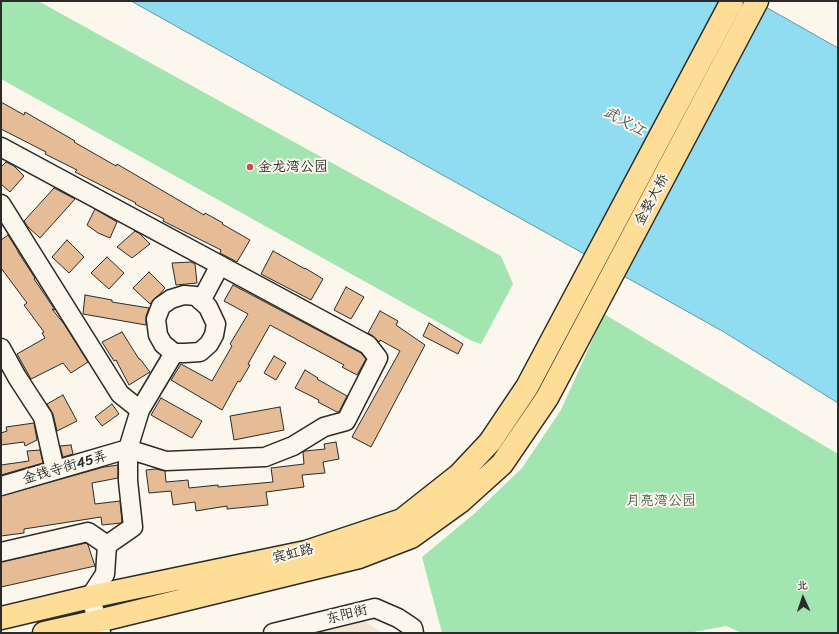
<!DOCTYPE html>
<html>
<head>
<meta charset="utf-8">
<style>
	body { margin:0 }
	#map { position:relative; width:839px; height:634px; overflow:hidden; background:#fbf7ec; font-family:Sriracha,"LXGW WenKai TC",sans-serif }
	canvas { display:block }
	.frame { position:absolute; inset:0; border:2px solid #2b2b2b; pointer-events:none }
	.north { position:absolute; left:783px; top:578px; width:40px; height:40px; -webkit-text-stroke:3px #fbf7ec; paint-order:stroke; rotate:357deg; font-size:11px; font-weight:700; line-height:16px; text-align:center; color:#2b2b2b }
	.north::after { content:''; display:block; margin:auto; width:14px; height:18px; background:#2b2b2b; clip-path:polygon(50% 0,100% 100%,50% 72%,0 100%) }
</style>
</head>
<body>
<div id="map">
<canvas width="839" height="634"></canvas>
<div class="frame"></div>
<div class="north">北</div>
</div>
<script>
const g = document.querySelector('canvas').getContext('2d');
g.lineJoin = 'round';
function fill(path, color) {
  g.fillStyle = color;
  g.fill(path, 'evenodd');
}
function shape(rows) {
  const path = new Path2D();
  for (const r of rows) {
    path.moveTo(r[0], r[1]);
    for (let i = 2; i < r.length; i += 2) path.lineTo(r[i], r[i + 1]);
  }
  return path;
}
function stroke(path, color, width, dash) {
  g.strokeStyle = color;
  g.lineWidth = width;
  g.lineCap = dash ? 'butt' : 'round';
  g.setLineDash(dash || []);
  g.stroke(path);
}
function label(font, color, halo, rows, align = 'center') {
  g.font = font + ' Sriracha,"LXGW WenKai TC",sans-serif';
  g.lineWidth = 4;
  g.setLineDash([]);
  g.textBaseline = 'middle';
  g.strokeStyle = halo;
  g.fillStyle = color;
  for (const [text, x, y, turn = 0] of rows) {
    g.save();
    g.translate(x, y);
    g.rotate((+turn || 0) * Math.PI / 180);
    g.textAlign = isNaN(turn) ? turn : align;
    if (halo) g.strokeText(text, 0, 0);
    g.fillText(text, 0, 0);
    g.restore();
  }
}
fill(shape([
	[363,620,381,632,382,633,305,633]
]), '#f4e5d2');
fill(shape([
	[1,1,38,1,501,256,513,284,481,344,470,340,1,79],
	[604,314,838,454,838,633,742,633,726,626,688,633,442,633,422,557,474,514,522,468,561,410]
]), '#a2e5b0');
const water = shape([
	[131,1,755,1,838,48,838,403,724,332,131,1]
]);
fill(water, '#90dcf0');
stroke(water, '#6895a1', 1);
const building = shape([
	[1,102,24,115,25,112,75,141,74,142,116,166,117,164,204,215,205,213,223,223,222,224,250,240,237,262,220,253,221,250,163,221,164,219,135,204,136,203,75,172,77,170,45,154,46,152,1,129,1,102],
	[6,162,14,166,24,176,10,192,1,184,1,167,6,162],
	[54,188,75,199,40,238,28,227,24,221,54,188],
	[95,209,117,222,110,238,98,233,87,225,95,209],
	[135,231,140,234,150,244,132,258,117,247,135,231],
	[8,235,18,251,18,252,35,278,34,279,45,295,55,310,52,309,64,324,88,362,71,373,63,363,31,379,17,354,45,338,42,333,44,332,24,305,27,303,1,268,1,240,8,235],
	[67,240,84,257,69,273,52,257,67,240],
	[273,251,305,269,305,268,323,279,311,300,261,274,273,251],
	[107,257,124,273,109,289,91,273,107,257],
	[191,262,195,264,197,283,176,285,172,263,191,262],
	[149,272,165,288,160,294,155,298,150,304,133,288,149,272],
	[233,285,361,353,366,359,357,375,342,367,344,365,270,325,248,364,250,365,240,382,238,381,222,410,171,380,181,364,212,381,232,346,230,344,248,314,224,301,233,285],
	[346,287,364,297,351,319,334,310,346,287],
	[85,295,112,300,112,302,149,308,146,316,146,325,83,314,85,295],
	[380,311,398,321,396,325,425,345,371,447,352,437,400,351,380,340,379,342,373,336,368,333,380,311],
	[429,323,463,344,458,354,423,336,429,323],
	[122,332,139,359,140,359,150,372,129,385,116,360,114,361,102,342,122,332],
	[274,356,286,363,276,380,264,373,274,356],
	[305,370,318,378,317,379,347,396,339,412,337,412,318,402,319,400,295,388,305,370],
	[63,395,77,421,57,431,53,414,47,404,63,395],
	[161,398,202,421,192,438,151,415,161,398],
	[112,404,119,414,102,426,95,417,112,404],
	[280,407,284,430,234,440,230,416,280,407],
	[34,423,37,440,25,446,24,442,1,445,1,433,7,431,6,427,34,423],
	[336,442,339,459,323,462,325,473,302,475,304,487,266,492,268,505,227,509,227,506,196,511,195,502,173,505,171,491,149,493,146,470,156,469,165,471,166,482,188,480,189,488,218,485,218,487,273,482,271,468,304,464,303,452,305,451,325,449,324,444,336,442],
	[71,445,73,454,63,457,60,446,71,445],
	[40,450,43,463,1,475,1,465,29,461,27,451,40,450],
	[118,465,118,478,92,483,95,504,120,501,122,522,121,523,102,525,101,517,24,529,24,533,1,536,1,496,104,467,118,465],
	[86,543,88,545,95,566,1,587,1,562,86,543]
]);
fill(building, '#e5bc95');
stroke(building, '#2b2b2b', 1);
const minor = shape([
	[1,147,368,345,378,358,346,421,324,427,293,446,265,457,166,461,128,449,1,486],
	[1,204,120,394,140,410],
	[184,295,196,296,208,307,216,324,214,335,209,344,200,352,185,353,174,353,163,344,158,335,156,319,161,306,171,299,184,295],
	[201,301,220,265],
	[1,348,17,377,43,417,55,470],
	[1,552,88,532,107,545],
	[101,633,98,621,90,597,105,574,107,545,133,527,128,481,128,449,140,410,174,353],
	[273,633,375,608,398,618,413,628,414,633]
]);
const major = shape([
	[1,618,90,597,306,552,402,520,459,475,490,442,527,387,732,1],
	[44,633,98,621,359,557,411,537,461,501,502,464,547,398,757,1]
]);
stroke(minor, '#2b2b2b', 21);
stroke(major, '#2b2b2b', 25);
stroke(minor, '#fbf7ec', 18);
stroke(major, '#fedd96', 22);
for (const [x, y, r, color] of [
	[250,167,4,"#d1495b"]
]) {
  const dot = new Path2D();
  dot.arc(x, y, r, 0, 2 * Math.PI);
  g.fillStyle = color;
  g.fill(dot);
  stroke(dot, '#fbf7ec', 1.5);
}
label('14px', '#2b2b2b', '#fbf7ec', [
	["金龙湾公园",258,167]
], 'left');
label('14px', '#2b2b2b', '#fbf7ec', [
	["金婺大桥",652,200,-62],
	["金钱寺街45弄",65,468,-16],
	["宾虹路",293,554,-14],
	["东阳街",347,615,-14]
]);
label('14px', '#495a4c', '#fbf7ec', [
	["月亮湾公园",661,501]
]);
label('italic 15px', '#44575c', '#fbf7ec', [
	["武义江",624,122,29]
]);
</script>
</body>
</html>
